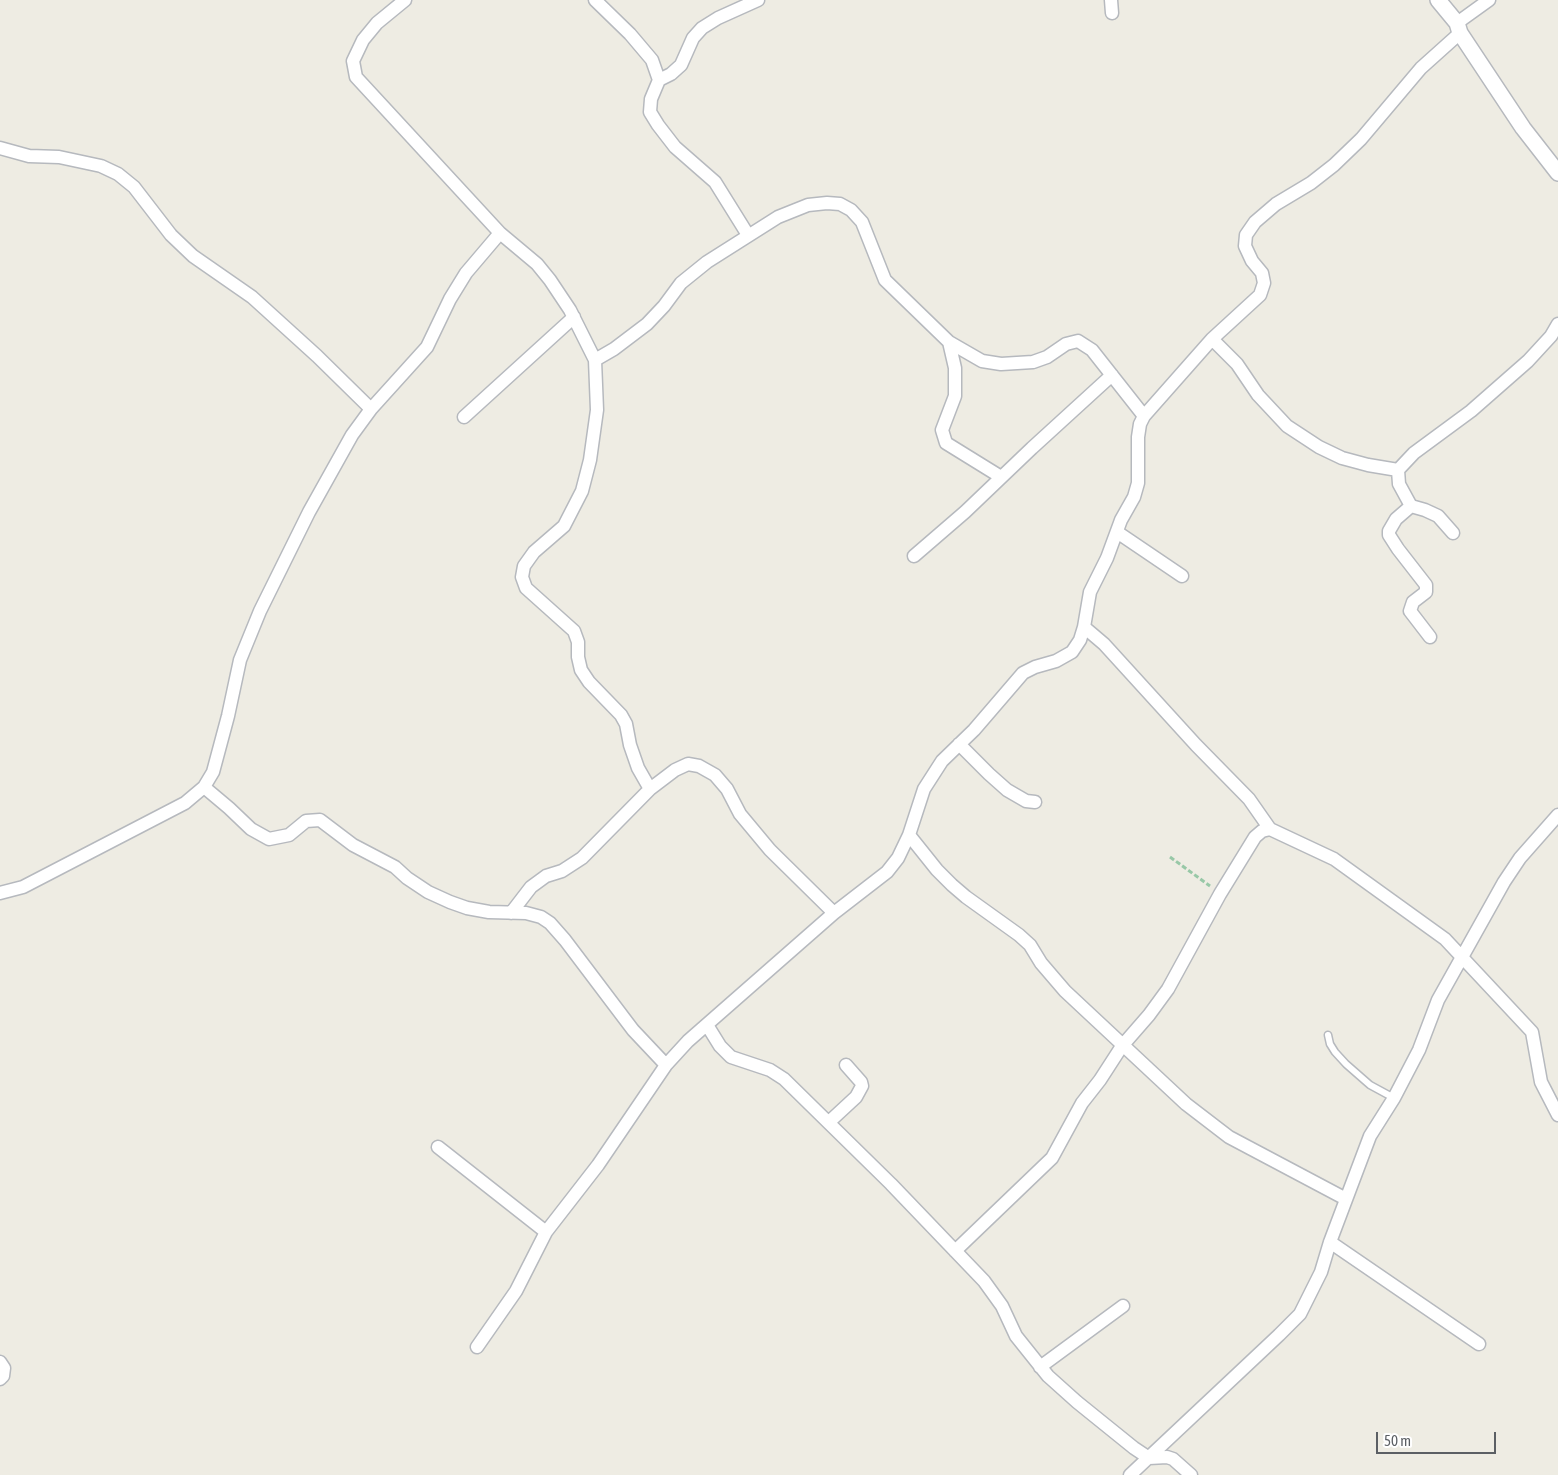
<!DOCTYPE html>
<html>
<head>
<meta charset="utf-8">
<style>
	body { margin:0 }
	#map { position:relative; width:1558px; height:1475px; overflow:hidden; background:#eeece3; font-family:"Asap Condensed",sans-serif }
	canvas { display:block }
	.scale { position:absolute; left:1376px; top:1432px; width:120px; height:22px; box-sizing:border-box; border:2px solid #5b5f64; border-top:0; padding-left:6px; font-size:15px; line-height:18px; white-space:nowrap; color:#5b5f64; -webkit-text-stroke:4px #fff; paint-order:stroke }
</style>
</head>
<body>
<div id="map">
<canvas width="1558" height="1475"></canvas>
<div class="scale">50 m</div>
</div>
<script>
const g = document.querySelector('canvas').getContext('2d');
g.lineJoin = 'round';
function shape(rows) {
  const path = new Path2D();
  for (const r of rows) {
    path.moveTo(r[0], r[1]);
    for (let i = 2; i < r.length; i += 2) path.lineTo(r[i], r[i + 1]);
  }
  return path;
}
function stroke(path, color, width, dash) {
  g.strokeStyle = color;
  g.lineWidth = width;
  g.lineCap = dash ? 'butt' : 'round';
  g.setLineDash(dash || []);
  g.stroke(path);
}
const service = shape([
	[1328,1035,1330,1044,1335,1052,1346,1064,1370,1085,1394,1098]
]);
const minor = shape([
	[405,0,377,23,363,40,353,61,356,77,500,233],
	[595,0,630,34,652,60,659,80,651,99,650,112,658,125,675,147,715,182,748,235],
	[1111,0,1112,13],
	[1457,23,1489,0],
	[659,80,671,74,681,65,693,38,702,28,718,18,758,0],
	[0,148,29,156,59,157,101,166,118,174,134,187,171,235,193,256,252,297,317,356,371,409],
	[1212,339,1237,364,1258,395,1287,426,1319,447,1342,458,1368,465,1398,470],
	[949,342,955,368,955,396,942,430,946,443,1001,477],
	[595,360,614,349,647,324,664,306,681,283,707,262,778,217,808,205,827,203,840,204,851,210,862,222,885,280,949,342,982,361,1001,364,1033,362,1047,357,1066,344,1078,341,1092,350,1144,416],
	[464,417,574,317],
	[1411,506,1425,510,1438,516,1453,533],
	[1117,532,1182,576],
	[914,556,965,512,1032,448,1112,375],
	[1084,627,1104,644,1196,745,1249,799,1270,829],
	[1430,637,1410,611,1413,602,1426,592,1426,585,1398,549,1389,535,1389,531,1396,519,1411,506,1399,484,1398,470,1414,453,1471,411,1528,361,1551,336,1558,324],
	[959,744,989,774,1007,790,1026,801,1035,802],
	[204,787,229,808,251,829,269,839,289,835,306,821,320,820,353,845,395,867,407,878,428,892,450,902,467,908,489,912,526,913,541,917,550,923,565,940,633,1030,666,1065],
	[909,835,937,870,952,885,966,897,1019,935,1030,945,1041,963,1065,991,1186,1104,1229,1137,1346,1199],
	[0,893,23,887,185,803,204,787,213,772,228,716,240,660,260,611,309,512,352,435,371,409,427,347,450,299,466,273,500,233,537,264,550,280,570,310,595,360,597,410,590,460,582,491,564,526,534,552,524,566,522,577,526,588,574,631,578,642,578,657,581,670,589,682,621,715,626,724,630,745,638,768,650,789],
	[511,913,531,887,546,876,562,871,582,858,650,789,675,770,688,764,699,766,715,775,727,789,740,814,770,850,834,913],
	[707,1025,720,1046,731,1057,770,1070,784,1079,891,1184,984,1281,1002,1306,1016,1336,1048,1376,1077,1402,1134,1448,1149,1458,1167,1457,1173,1459,1191,1475],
	[829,1122,856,1097,862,1086,861,1082,846,1065],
	[438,1147,546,1232],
	[1330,1242,1479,1344],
	[955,1251,1052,1158,1082,1103,1100,1080,1122,1046,1149,1015,1168,989,1220,894,1255,837,1262,831,1270,829,1334,859,1445,939,1532,1032,1541,1082,1558,1115],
	[477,1347,516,1291,546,1232,598,1165,666,1065,688,1041,834,913,887,872,898,858,909,835,924,789,942,761,974,730,1023,673,1035,667,1056,661,1072,652,1080,640,1084,627,1090,592,1107,558,1121,520,1134,497,1138,483,1138,437,1140,424,1144,416,1212,339,1260,295,1264,283,1262,273,1252,261,1245,246,1246,235,1255,222,1276,204,1311,183,1334,165,1361,139,1421,68,1460,33],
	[0,1362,4,1368,3,1376,0,1379],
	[1040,1367,1123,1306],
	[1130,1475,1279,1335,1300,1314,1321,1272,1330,1242,1370,1136,1394,1098,1419,1050,1438,1000,1504,882,1520,858,1558,815]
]);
const tertiary = shape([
	[1438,0,1457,23,1460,33,1523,128,1558,173]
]);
stroke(service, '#b6b9be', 9);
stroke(minor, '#b6b9be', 15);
stroke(tertiary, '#b6b9be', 18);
stroke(shape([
	[1170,857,1210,886]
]), '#98c8a7', 3, [5, 2.5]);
stroke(service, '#fff', 6);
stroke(minor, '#fff', 12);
stroke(tertiary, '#fff', 15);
</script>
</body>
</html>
